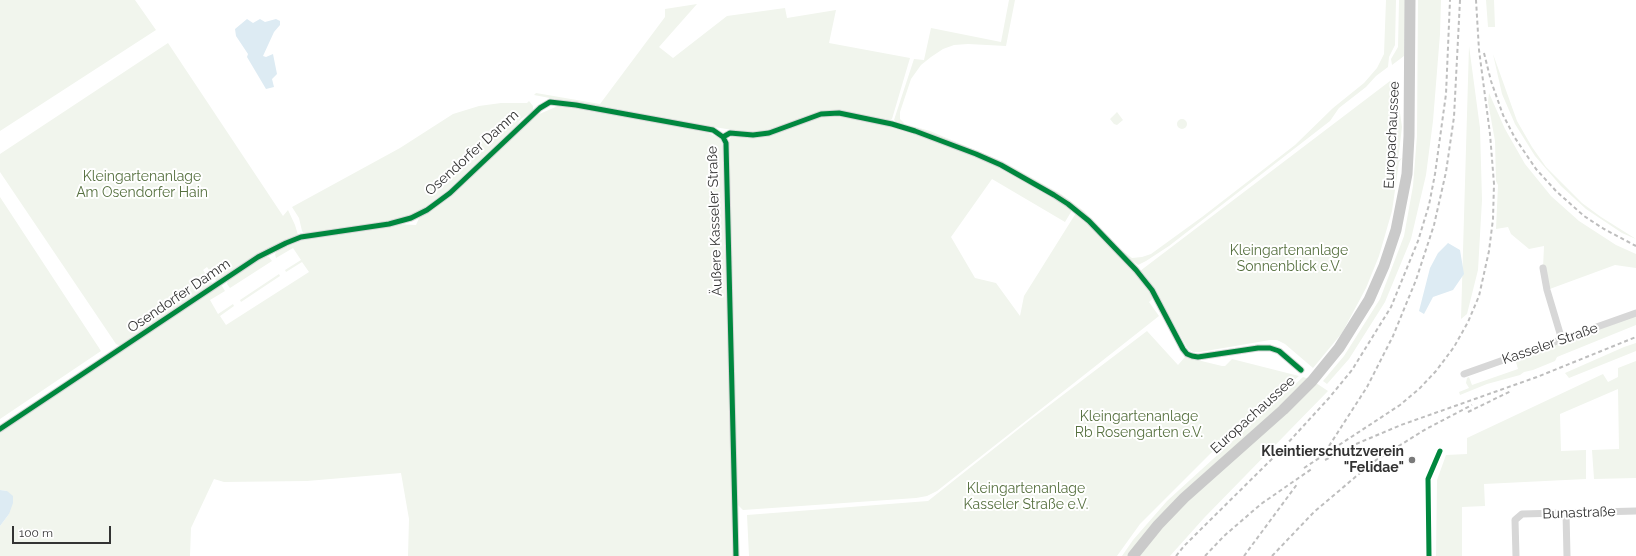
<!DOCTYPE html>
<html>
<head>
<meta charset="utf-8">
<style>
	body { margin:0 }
	#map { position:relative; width:1636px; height:556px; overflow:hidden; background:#fff; font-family:Raleway,sans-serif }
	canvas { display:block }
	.scale { position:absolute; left:12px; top:526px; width:99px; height:18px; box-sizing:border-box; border:2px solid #333; border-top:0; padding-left:5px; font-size:12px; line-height:14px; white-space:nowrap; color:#333; -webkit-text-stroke:3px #fff; paint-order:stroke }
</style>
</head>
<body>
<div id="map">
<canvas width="1636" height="556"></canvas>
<div class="scale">100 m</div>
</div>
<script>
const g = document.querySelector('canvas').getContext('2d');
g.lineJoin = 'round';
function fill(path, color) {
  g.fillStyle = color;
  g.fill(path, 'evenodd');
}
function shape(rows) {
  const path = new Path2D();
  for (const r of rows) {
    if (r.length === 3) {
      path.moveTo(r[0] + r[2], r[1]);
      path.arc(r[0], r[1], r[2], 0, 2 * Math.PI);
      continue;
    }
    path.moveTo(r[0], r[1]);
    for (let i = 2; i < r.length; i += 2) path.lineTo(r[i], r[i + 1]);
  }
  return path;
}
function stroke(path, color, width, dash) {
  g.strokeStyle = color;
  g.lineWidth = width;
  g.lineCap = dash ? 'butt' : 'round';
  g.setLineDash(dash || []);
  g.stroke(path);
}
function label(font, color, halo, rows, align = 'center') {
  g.font = font + ' Raleway,sans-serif';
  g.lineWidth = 4;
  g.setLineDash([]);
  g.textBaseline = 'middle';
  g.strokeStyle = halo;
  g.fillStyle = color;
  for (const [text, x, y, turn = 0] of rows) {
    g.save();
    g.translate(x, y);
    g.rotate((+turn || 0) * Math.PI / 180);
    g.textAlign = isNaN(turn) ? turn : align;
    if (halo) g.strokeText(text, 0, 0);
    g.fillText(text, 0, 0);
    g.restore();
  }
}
fill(shape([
	[0,0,135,0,156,30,0,131],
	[1009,0,1015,0,1006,46,968,44,954,45,943,49,931,57,921,65,911,79,900,112,900,119,905,124,930,131,1004,162,1061,194,1084,211,1119,248,1132,258,1142,257,1151,254,1202,217,1295,145,1333,108,1364,83,1377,68,1384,54,1386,0,1396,0,1395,45,1389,57,1388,67,1376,76,1366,87,1339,108,1330,121,1169,246,1146,261,1138,265,1128,258,1096,224,1027,176,896,122,894,120,914,59,924,60,931,28,1001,42],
	[1399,0,1406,0,1404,56,1392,65,1391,59,1398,47],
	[1418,0,1441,0,1440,34,1433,121,1426,175,1411,239,1385,302,1349,359,1327,384,1323,381,1344,356,1380,299,1404,236,1413,186,1417,136],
	[1486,0,1494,0,1495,27,1488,27],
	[697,4,659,47,673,58,727,16,785,8,787,18,836,10,829,43,910,58,892,119,889,121,839,111,782,127,755,132,733,130,650,117,534,95,536,93,600,104,665,17,665,9],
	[168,43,283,216,282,217,283,216,288,210,295,225,298,235,217,282,207,267,203,270,212,283,212,287,120,346,116,344,0,172,0,154],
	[1469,46,1480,128,1482,200,1478,270,1467,314,1461,319],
	[1493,54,1517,121,1532,147,1546,167,1582,203,1601,217,1636,239,1622,233,1586,209,1561,186,1535,156,1515,124,1502,94],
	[1390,81,1394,82,1396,85,1402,127,1398,160,1402,158,1399,162,1392,211,1379,256,1366,288,1342,333,1313,368,1285,344,1277,340,1270,340,1200,352,1193,352,1188,349,1153,288,1140,271],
	[1489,93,1505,129,1525,164,1551,196,1579,221,1616,245,1636,254,1636,268,1615,265,1547,290,1543,268,1544,246,1529,249,1511,234,1508,227,1496,229,1498,185,1496,181,1495,141,1488,102],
	[529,101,533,106,533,111,521,119,517,125,447,191,420,211,405,217,387,222,304,234,302,231,299,218,292,207,400,148,453,114,479,106,501,103,527,103],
	[558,106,579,108,706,132,720,138,723,147,734,556,408,556,409,519,401,473,307,481,224,482,214,479,191,528,190,556,0,556,0,526,9,514,7,491,0,490,0,433,219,286,222,286,225,291,210,300,218,314,233,304,234,306,220,316,226,325,309,272,302,262,286,272,285,270,301,260,293,248,276,258,275,254,277,251,304,239,397,224,416,225,420,216,537,115],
	[1117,112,1123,120,1117,125,1114,124,1110,119],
	[837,116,901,129,925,137,998,166,1071,209,1071,212,1065,222,992,179,951,237,975,278,996,283,1020,316,1024,296,1076,213,1090,226,1138,277,1152,296,1152,299,1149,302,1159,316,937,491,927,496,916,498,743,510,738,505,729,140,731,137,750,137,812,118],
	[1182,124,5],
	[0,197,101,351,0,419],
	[264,256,269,257,272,261,230,288,227,284,228,280],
	[279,274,280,276,241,302,240,300],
	[1636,316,1636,325,1557,357,1555,361,1533,370,1524,372,1520,375,1487,384,1460,395,1459,392,1469,388,1466,383,1467,378,1469,377,1472,385,1518,369,1515,359],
	[1147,331,1178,365,1185,357,1222,366,1225,366,1232,359,1299,376,1223,441,1140,524,1117,556,749,556,747,515,928,501,1030,420],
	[1636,343,1636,351,1569,378,1565,373,1624,347],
	[1636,361,1636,478,1594,479,1592,450,1619,449,1618,389,1560,414,1561,451,1586,450,1586,479,1484,484,1485,506,1462,507,1462,556,1436,556,1437,480,1446,455,1467,454,1467,438,1603,374,1608,382,1618,377,1618,368],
	[1303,377,1309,379,1129,556,1122,556,1133,540,1167,501],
	[1316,383,1328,391,1204,518,1170,556,1138,556,1173,514]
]), '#f1f5ed');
fill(shape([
	[247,19,253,23,260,19,265,22,276,19,280,21,280,25,274,32,263,56,266,57,273,54,277,74,272,79,274,87,266,89,247,57,248,54,236,36,235,29],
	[1448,243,1460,250,1464,274,1453,290,1433,297,1424,314,1419,311,1430,268,1438,253],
	[0,490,7,491,13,496,13,503,9,514,0,526]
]), '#ddebf3');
stroke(shape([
	[723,137,730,133,753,135,769,133,821,114,839,113,892,124,915,131,976,154,1001,165,1054,195,1068,204,1089,221,1136,270,1152,290,1183,349,1187,354,1192,356,1198,357,1258,348,1270,348,1279,351,1301,370],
	[1543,268,1547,290,1562,340],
	[1464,374,1636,313],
	[0,429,258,257,286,243,301,237,389,224,411,218,427,210,450,193,540,108,550,102,576,105,713,130,723,137,726,143,736,556],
	[1566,513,1567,556],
	[1516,556,1515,520,1522,514,1636,511]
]), '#d7d7d7', 7);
stroke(shape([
	[1133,556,1158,525,1184,498,1283,410,1312,381,1339,348,1369,300,1384,266,1396,230,1407,174,1409,136,1410,0]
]), '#cacaca', 11);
stroke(shape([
	[1484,53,1491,81,1503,115,1515,138,1536,169,1556,191,1584,216,1604,229,1636,246],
	[1468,412,1511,391],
	[1329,446,1367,387,1393,336,1416,280,1434,225,1446,172,1454,117,1460,0],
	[1325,460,1356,444,1401,425,1537,377,1636,337],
	[1304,468,1400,405,1420,388,1436,371,1454,347,1468,322,1479,296,1489,251,1493,219,1494,184,1490,134,1479,50,1476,0],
	[1176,556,1184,546,1285,446,1329,398,1352,370,1391,307,1418,241,1429,205,1435,174,1446,94,1450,0],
	[1205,556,1224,536,1261,504,1313,468],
	[1244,556,1298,483],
	[1272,556,1314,512,1373,462,1426,429,1472,405]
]), '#bebebe', 2, [4, 3]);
stroke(shape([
	[723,137,730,133,753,135,769,133,821,114,839,113,892,124,915,131,976,154,1001,165,1054,195,1068,204,1089,221,1136,270,1152,290,1183,349,1187,354,1192,356,1198,357,1258,348,1270,348,1279,351,1301,370],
	[0,429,258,257,286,243,301,237,389,224,411,218,427,210,450,193,540,108,550,102,576,105,713,130,723,137,726,143,736,556],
	[1429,556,1428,479,1440,451]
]), '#00873e', 5);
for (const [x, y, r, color] of [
	[1412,460,4,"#7a7a7a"]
]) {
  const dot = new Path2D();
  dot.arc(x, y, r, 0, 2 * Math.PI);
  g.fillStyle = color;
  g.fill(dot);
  stroke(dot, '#fff', 1.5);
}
label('14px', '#333', '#fff', [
	["Europachaussee",1392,135,-87],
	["Osendorfer Damm",472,153,-42],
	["Äußere Kasseler Straße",715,221,-92],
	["Osendorfer Damm",179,296,-34],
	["Kasseler Straße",1550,344,-19],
	["Europachaussee",1253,415,-42],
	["Bunastraße",1579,513,-2]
]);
label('14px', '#56703f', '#fff', [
	["Kleingartenanlage",142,177],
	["Am Osendorfer Hain",142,193],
	["Kleingartenanlage",1289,251],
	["Sonnenblick e.V.",1289,267],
	["Kleingartenanlage",1139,417],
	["Rb Rosengarten e.V.",1139,433],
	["Kleingartenanlage",1026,489],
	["Kasseler Straße e.V.",1026,505]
]);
label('bold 14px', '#333', '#fff', [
	["Kleintierschutzverein",1404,452],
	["\"Felidae\"",1404,468]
], 'right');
</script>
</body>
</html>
